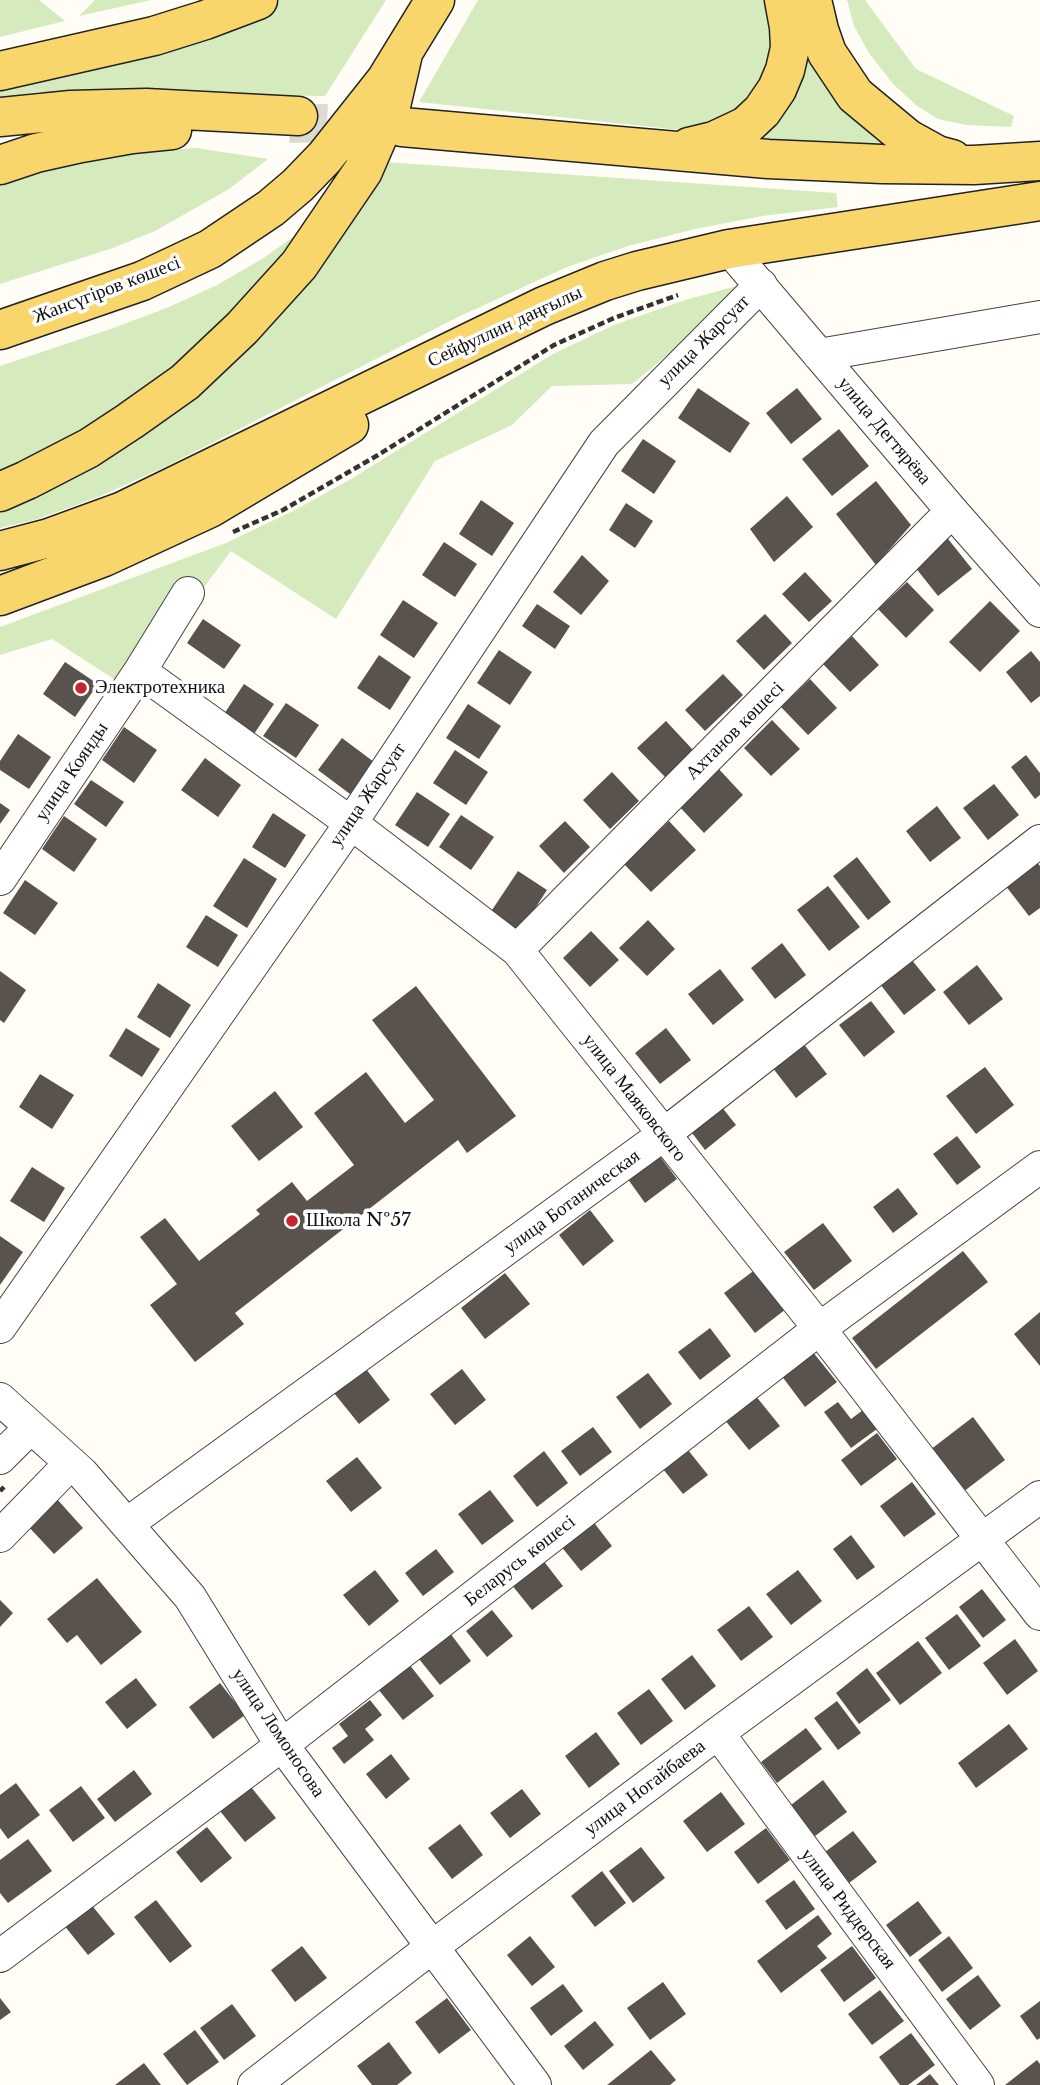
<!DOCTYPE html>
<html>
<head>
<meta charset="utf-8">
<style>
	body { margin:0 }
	canvas { display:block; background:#fffdf5 }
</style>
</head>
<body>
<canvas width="1040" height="2085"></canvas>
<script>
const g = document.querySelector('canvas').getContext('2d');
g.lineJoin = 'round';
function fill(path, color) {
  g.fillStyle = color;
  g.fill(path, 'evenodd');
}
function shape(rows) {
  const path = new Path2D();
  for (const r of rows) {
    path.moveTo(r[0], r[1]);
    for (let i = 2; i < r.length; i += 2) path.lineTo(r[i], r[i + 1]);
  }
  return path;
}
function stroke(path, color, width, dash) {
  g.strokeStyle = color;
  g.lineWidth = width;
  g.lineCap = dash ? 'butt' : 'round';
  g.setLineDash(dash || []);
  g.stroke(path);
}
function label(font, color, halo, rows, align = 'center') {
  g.font = font + ' "Libre Baskerville",serif';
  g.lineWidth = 7;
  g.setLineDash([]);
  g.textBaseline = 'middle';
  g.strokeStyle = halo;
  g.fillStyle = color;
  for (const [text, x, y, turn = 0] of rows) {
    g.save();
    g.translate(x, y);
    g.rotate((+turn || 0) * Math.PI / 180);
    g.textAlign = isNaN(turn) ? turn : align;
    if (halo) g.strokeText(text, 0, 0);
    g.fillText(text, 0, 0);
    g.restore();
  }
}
fill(shape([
	[0,0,39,0,65,21,0,37],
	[95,0,151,0,79,16],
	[280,0,386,0,325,96,37,92,0,98,0,81,255,12],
	[478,0,770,0,775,30,769,75,741,111,701,128,681,130,419,102],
	[847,0,865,0,916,69,1014,116,1011,127,967,125,938,119,917,106,893,84,869,53,854,26],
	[804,44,904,147,755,138],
	[196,148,268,159,229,189,155,231,113,248,0,284,0,180,42,167,150,151],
	[385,162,836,193,838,207,762,216,695,229,628,246,567,267,458,317,169,465,98,497,38,519,0,528,0,507,74,473],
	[310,225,198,349,118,411,0,474,0,366,116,327,169,307,217,285,262,259],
	[737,286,739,296,632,384,552,386,512,425,435,461,336,619,231,551,204,587,187,582,114,679,52,639,0,655,0,627,226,543,295,510,351,479,553,354,614,325,685,300]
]), '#d5ebbd');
fill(shape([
	[698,388,750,423,730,453,678,418],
	[797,388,822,419,791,444,766,413],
	[839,429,869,466,832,496,802,459],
	[643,439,676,461,654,494,621,471],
	[876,481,911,525,876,565,836,514],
	[787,496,813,527,774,562,750,529],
	[481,500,514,523,492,556,459,534],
	[626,503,653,521,635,548,609,530],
	[945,535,972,569,938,596,911,562],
	[444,542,477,564,455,597,422,575],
	[582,555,609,581,581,615,553,592],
	[805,572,832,601,809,622,782,594],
	[907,582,934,610,906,638,878,609],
	[403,600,438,623,414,658,380,635],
	[990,601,1020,631,980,672,949,642],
	[537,604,570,626,555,649,522,626],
	[765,614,792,643,764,670,736,641],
	[203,619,241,645,224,669,187,643],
	[852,636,879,665,850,692,823,664],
	[499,650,532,672,510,705,477,683],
	[1031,651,1040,662,1040,696,1031,703,1006,672],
	[379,655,411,677,390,710,357,688],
	[65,662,98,684,75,717,43,694],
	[723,674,743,695,705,731,685,710],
	[810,679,837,708,808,735,781,707],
	[244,684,274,704,252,737,222,717],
	[286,703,319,725,296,758,263,736],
	[468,704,501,726,479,759,446,738],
	[772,720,800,749,771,776,744,748],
	[666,721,693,750,665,777,637,748],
	[124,727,157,750,134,783,102,760],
	[18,734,51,757,29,789,0,770,0,761],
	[342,738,374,762,350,794,318,770],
	[455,750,488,772,466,805,433,783],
	[1026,755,1040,773,1040,795,1035,799,1011,767],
	[205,758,241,785,218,817,181,790],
	[716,766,743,795,704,833,677,804],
	[612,772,639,801,610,829,583,800],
	[91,780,124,802,106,827,74,804],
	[994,784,1019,815,988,840,963,808],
	[417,792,450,814,428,847,395,825],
	[0,803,10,810,0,824],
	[937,806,961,838,930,862,906,831],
	[273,813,306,835,285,868,252,847],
	[461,815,494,837,471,870,439,847],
	[64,816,97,839,74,872,42,849],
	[565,821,590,847,564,873,539,846],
	[669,821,696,850,651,892,624,864],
	[857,857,891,902,868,920,833,876],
	[244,858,277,879,247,928,213,906],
	[1036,861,1040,866,1040,908,1029,916,1005,885],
	[518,871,547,890,519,933,490,913],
	[25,880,58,903,35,935,3,913],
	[828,886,860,927,829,951,797,910],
	[206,915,238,935,218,967,186,947],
	[648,920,675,949,647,976,619,948],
	[591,931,619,960,590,987,563,958],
	[782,943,806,975,775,999,751,968],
	[911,959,936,990,904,1015,880,984],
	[977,965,1003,999,969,1025,943,992],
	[720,969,744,1000,713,1025,688,994],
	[0,971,26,990,4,1023,0,1020],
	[158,983,191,1005,170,1038,137,1017],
	[416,986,516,1116,467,1153,458,1140,235,1313,244,1324,195,1362,150,1305,177,1284,140,1237,165,1218,199,1261,260,1214,256,1210,292,1182,307,1201,354,1165,314,1113,366,1072,405,1123,434,1100,372,1020],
	[871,1001,895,1032,864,1057,839,1025],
	[126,1028,160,1049,142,1077,109,1056],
	[666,1028,691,1060,660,1084,635,1053],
	[803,1043,827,1074,796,1098,772,1067],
	[985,1067,1014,1105,976,1134,946,1096],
	[40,1074,74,1095,52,1129,19,1107],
	[275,1091,303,1127,259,1161,231,1126],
	[717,1101,736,1125,705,1150,686,1125],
	[957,1136,981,1167,957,1185,933,1154],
	[653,1147,677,1179,645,1203,622,1171],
	[32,1167,65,1188,44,1222,10,1201],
	[898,1188,918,1214,893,1233,873,1207],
	[590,1210,614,1241,583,1266,559,1235],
	[823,1223,852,1261,814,1290,784,1252],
	[0,1236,23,1252,0,1285],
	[963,1251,988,1282,876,1369,852,1338],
	[756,1269,786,1309,755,1333,724,1293],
	[505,1273,530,1304,485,1339,461,1308],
	[1040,1312,1040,1366,1014,1334],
	[710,1328,731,1356,700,1380,678,1352],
	[812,1351,837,1382,805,1407,781,1375],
	[366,1369,390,1400,359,1424,334,1393],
	[462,1369,486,1400,455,1425,430,1394],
	[648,1373,672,1404,640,1429,616,1397],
	[755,1395,780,1426,749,1450,724,1419],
	[838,1402,851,1419,863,1410,877,1429,851,1448,824,1412],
	[973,1417,1005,1460,963,1492,930,1450],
	[593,1427,612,1452,580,1476,561,1451],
	[877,1433,897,1459,861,1486,841,1460],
	[688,1450,708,1475,683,1494,663,1469],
	[544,1451,568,1483,537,1507,513,1476],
	[357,1457,382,1488,351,1512,326,1481],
	[912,1482,936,1514,904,1537,880,1506],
	[490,1490,514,1521,482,1545,458,1514],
	[56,1498,83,1528,54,1554,27,1525],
	[592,1520,612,1546,581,1571,560,1545],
	[851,1535,875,1567,857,1580,833,1549],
	[436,1549,454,1572,423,1596,405,1573],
	[539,1555,563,1586,532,1610,507,1579],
	[375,1570,399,1601,369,1626,343,1595],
	[798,1570,822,1601,791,1625,766,1594],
	[97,1578,142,1632,101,1665,77,1635,67,1643,47,1619],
	[982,1589,1006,1620,983,1638,959,1607],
	[0,1600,13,1613,0,1627],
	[749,1606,773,1637,741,1661,717,1630],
	[492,1610,513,1636,487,1657,466,1631],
	[957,1614,981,1646,949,1670,925,1638],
	[447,1629,471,1661,440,1685,415,1654],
	[1015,1639,1038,1671,1007,1695,983,1663],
	[918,1641,942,1673,900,1705,876,1673],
	[692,1655,716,1686,685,1710,661,1679],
	[409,1664,434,1696,403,1720,378,1689],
	[867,1668,891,1700,859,1724,836,1693],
	[136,1678,157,1705,127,1729,105,1702],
	[220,1683,245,1715,213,1739,189,1707],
	[649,1689,673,1721,641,1745,617,1713],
	[370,1700,382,1715,365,1729,374,1740,344,1764,332,1748,348,1736,339,1724],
	[837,1701,861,1733,838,1750,814,1718],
	[1009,1724,1028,1749,976,1788,958,1763],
	[806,1728,822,1749,777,1783,761,1762],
	[596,1732,620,1764,589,1788,565,1756],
	[391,1754,410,1779,386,1799,366,1774],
	[134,1770,152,1794,115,1822,97,1799],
	[823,1780,847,1812,815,1836,791,1805],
	[16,1783,40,1815,8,1839,0,1828,0,1795],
	[81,1786,105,1818,73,1842,49,1810],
	[251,1787,276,1818,245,1842,220,1811],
	[522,1789,541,1814,510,1838,490,1813],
	[721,1792,745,1824,707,1852,683,1821],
	[460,1824,483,1855,452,1879,428,1848],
	[207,1827,232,1858,201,1883,176,1852],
	[766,1828,790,1860,758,1884,734,1852],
	[853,1831,877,1862,845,1886,821,1855],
	[28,1839,52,1871,8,1903,0,1893,0,1860],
	[641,1847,665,1878,633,1903,609,1871],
	[602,1871,626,1903,595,1927,571,1896],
	[794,1880,815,1909,786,1930,765,1901],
	[156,1900,192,1946,170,1963,134,1917],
	[918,1901,942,1933,910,1957,886,1925],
	[90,1903,115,1934,88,1955,63,1924],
	[818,1915,832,1934,817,1946,827,1958,781,1993,757,1961],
	[530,1936,555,1967,532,1986,507,1955],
	[949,1936,973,1968,942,1992,918,1960],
	[302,1946,327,1978,295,2002,271,1970],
	[852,1946,876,1978,844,2002,820,1970],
	[978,1975,1001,2006,970,2030,946,1999],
	[663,1982,686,2014,650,2040,627,2008],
	[563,1984,583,2011,551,2036,530,2008],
	[880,1990,904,2021,872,2045,848,2014],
	[0,1998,11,2012,0,2020],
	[447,1998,471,2030,439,2054,415,2022],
	[1040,2001,1040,2038,1037,2040,1020,2016],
	[232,2004,256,2036,224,2060,200,2028],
	[595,2021,614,2045,583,2070,564,2046],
	[195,2030,219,2062,187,2085,163,2054],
	[911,2033,935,2065,908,2085,900,2085,879,2057],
	[389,2042,412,2073,397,2085,372,2085,357,2066],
	[651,2050,676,2080,670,2085,607,2085],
	[1037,2060,1040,2064,1040,2085,1005,2085],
	[144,2063,161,2085,115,2085],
	[930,2074,939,2085,916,2085]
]), '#5a524d');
stroke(shape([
	[289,124,323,123,379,126]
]), '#dbdad3', 38, [38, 19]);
const minor = shape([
	[729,249,952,511,1040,611],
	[819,355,1040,317],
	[140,671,351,823,517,950,815,1323,1040,1614],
	[0,879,140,671,188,593],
	[517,950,952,511],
	[0,1327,351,823,604,443,761,285],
	[0,1399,82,1473,190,1597,277,1738,535,2085],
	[0,1458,31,1427],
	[127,1524,663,1135,1040,841],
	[0,1536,71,1463],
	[718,1733,978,2085],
	[0,1956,282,1745,819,1329,1040,1167],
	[254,2085,432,1947,718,1733,1040,1497]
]);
const major = shape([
	[812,0,819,30,827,53,855,95,908,139,937,155,952,159],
	[0,71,154,36,205,20,258,0],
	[0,117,71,110,146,108,298,116],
	[402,127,768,159,882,164,974,165,1040,161],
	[689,147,714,141,746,126,762,111,777,89,785,70,790,48,789,27,784,0],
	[0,165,36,153,81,143,132,134,172,130],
	[0,330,142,281,210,249,271,208,298,185,325,157,386,80,435,0],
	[0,492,27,480,89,448,130,421,185,382,242,328,299,265,363,171,391,106,403,54],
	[0,551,49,538,123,511,544,306,605,281,637,271,729,249,1040,201],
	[0,596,104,557,210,508,349,425]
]);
stroke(minor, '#444', 34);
stroke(major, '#222', 41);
stroke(shape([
	[233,532,283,510,378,455,554,345,614,318,678,295],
	[0,1491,4,1487]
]), '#333', 4.5, [7, 3.5]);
stroke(minor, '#fff', 32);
stroke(major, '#f9d66b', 38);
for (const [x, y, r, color] of [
	[81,688,7,"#c4262e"],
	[292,1221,7,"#c4262e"]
]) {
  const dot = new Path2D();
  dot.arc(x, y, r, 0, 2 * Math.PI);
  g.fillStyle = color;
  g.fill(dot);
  stroke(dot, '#fff', 2.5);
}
label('19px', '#111', '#fff', [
	["Жансүгіров көшесі",107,290,-21],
	["Сейфуллин даңғылы",505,327,-25],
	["улица Жарсуат",704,341,-45],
	["улица Дегтярёва",884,431,50],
	["Ахтанов көшесі",735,731,-45],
	["улица Коянды",72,772,-56],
	["улица Жарсуат",368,795,-56],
	["улица Маяковского",634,1098,52],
	["улица Ботаническая",572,1202,-36],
	["Беларусь көшесі",520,1561,-38],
	["улица Ломоносова",278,1733,56],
	["улица Ногайбаева",645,1788,-37],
	["улица Риддерская",848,1909,53]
]);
label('19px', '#111', '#fff', [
	["Электротехника",95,688],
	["Школа №57",306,1221]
], 'left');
</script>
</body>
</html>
